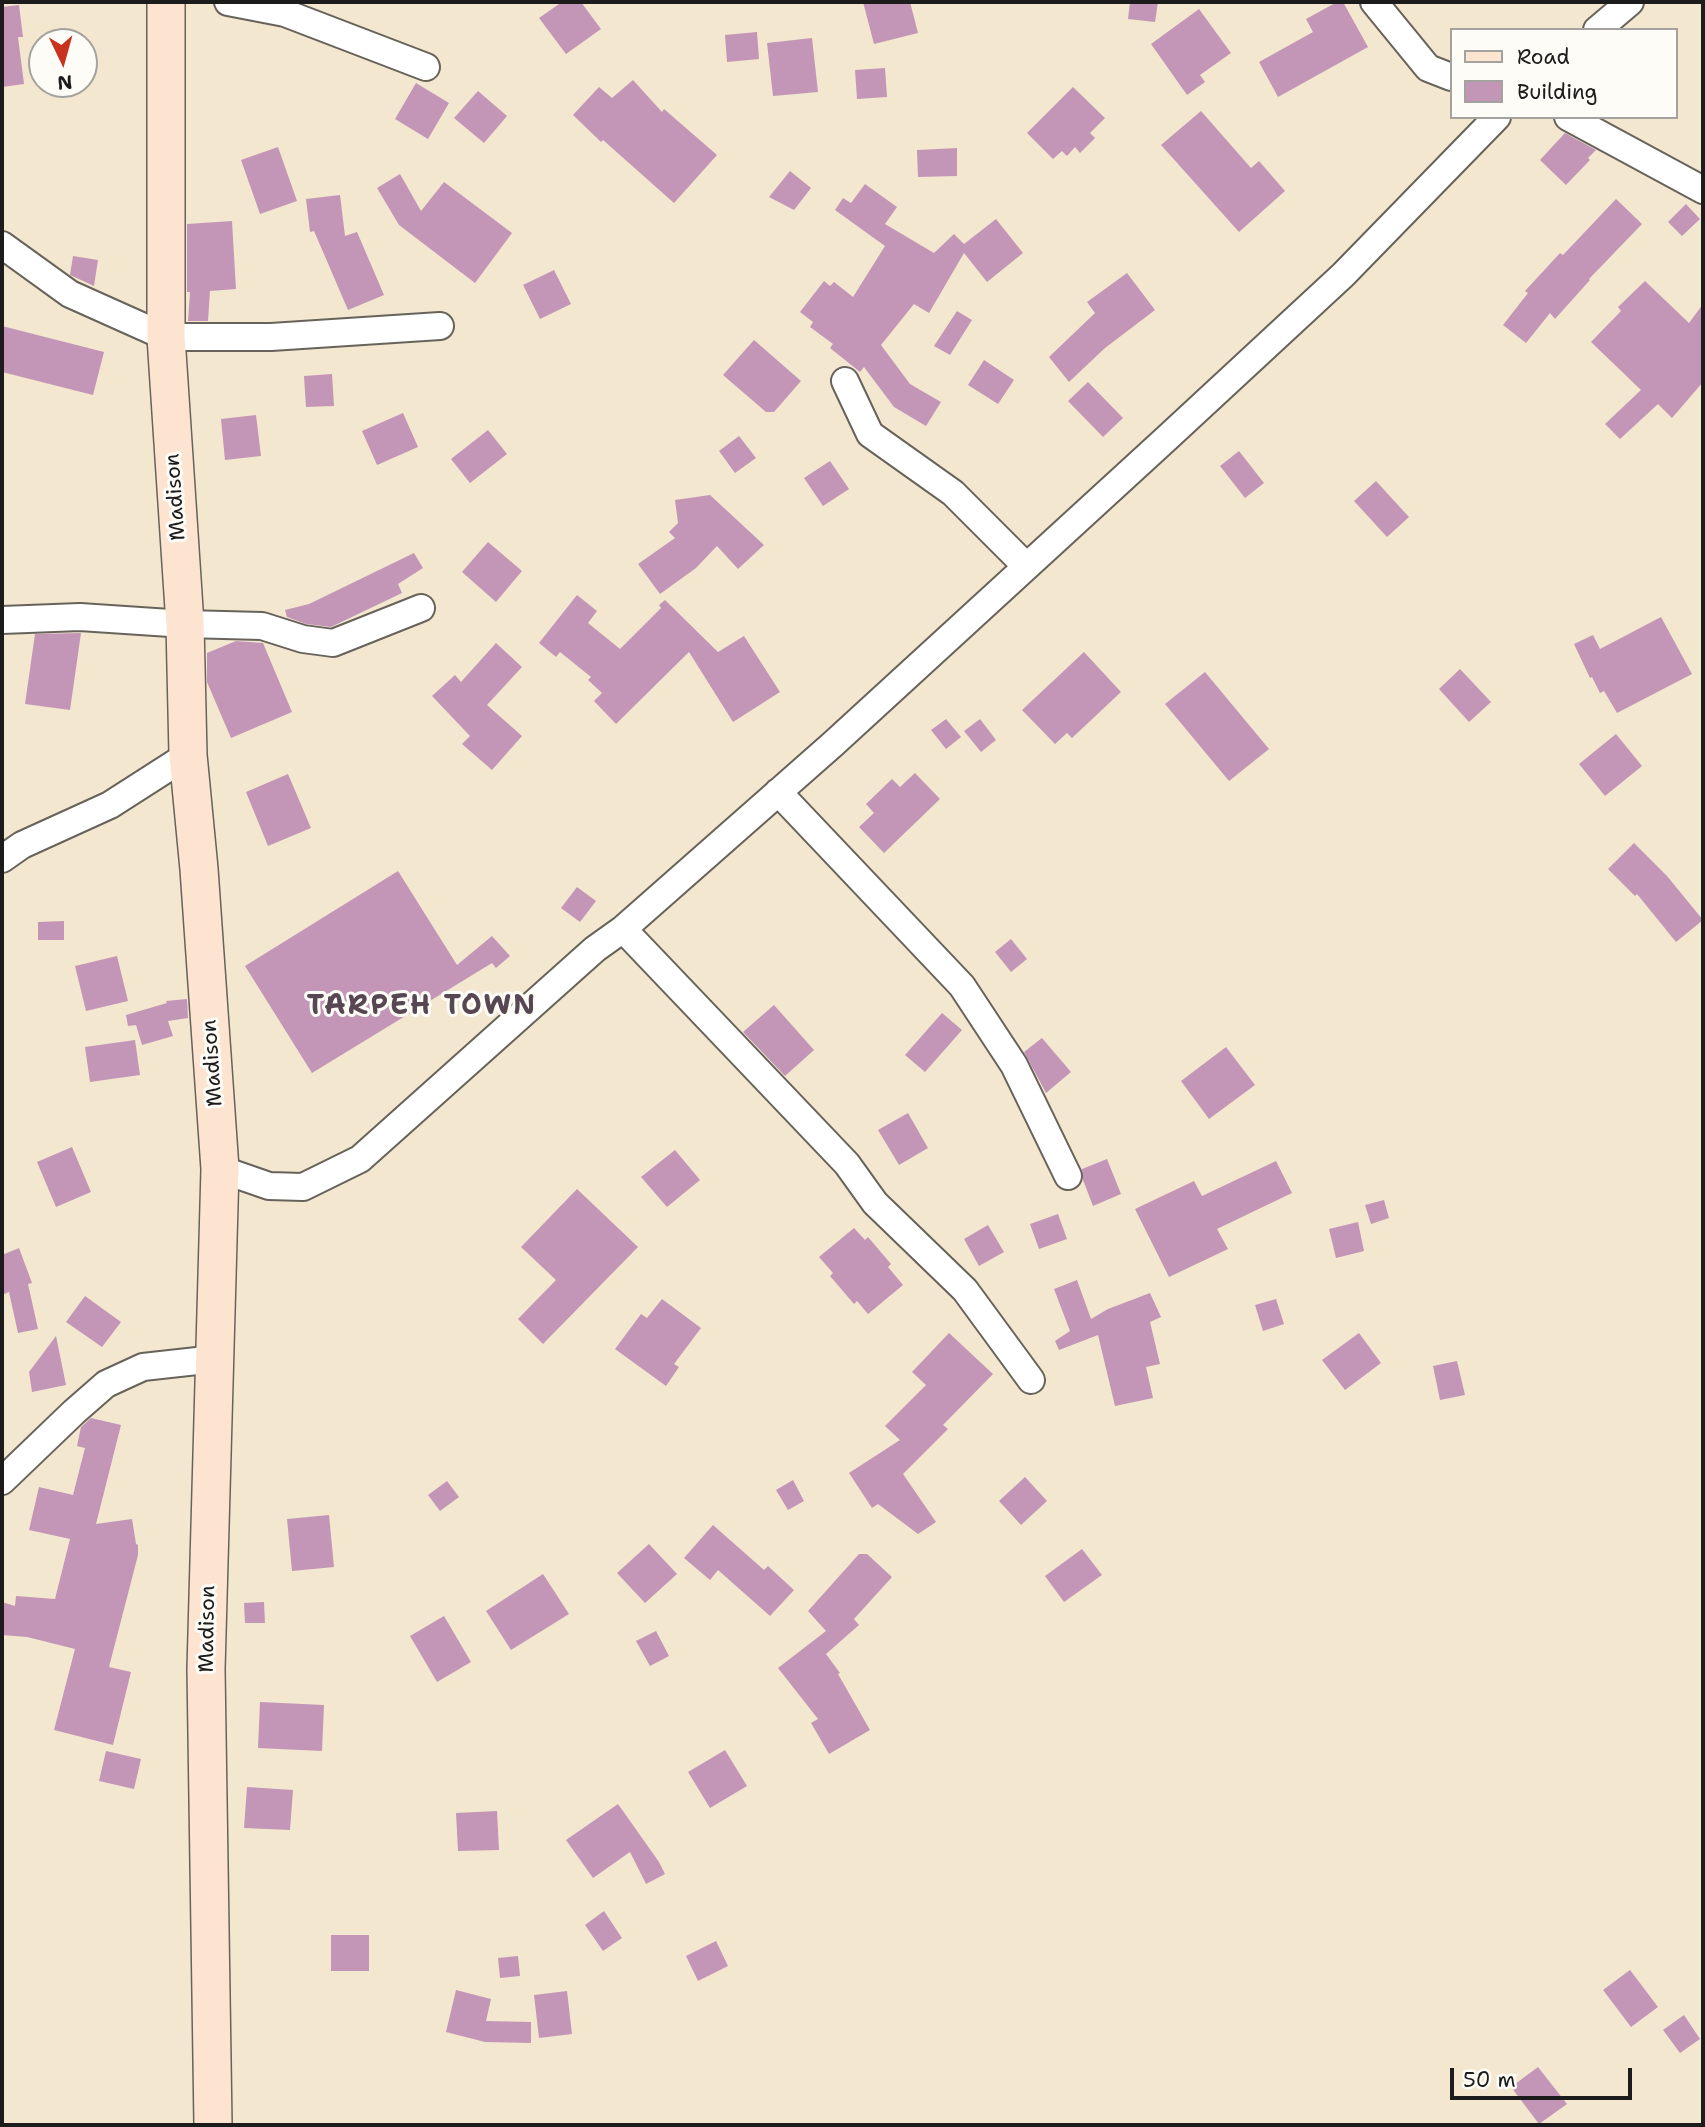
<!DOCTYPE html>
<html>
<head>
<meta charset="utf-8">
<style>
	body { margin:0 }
	#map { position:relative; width:1705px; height:2127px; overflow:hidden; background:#f3e7cf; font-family:"Shantell Sans",sans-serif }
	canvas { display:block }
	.frame { position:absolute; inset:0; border:4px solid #1c1c1c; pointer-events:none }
	.legend { position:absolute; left:1450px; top:28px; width:228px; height:91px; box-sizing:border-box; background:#fdfcf7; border:2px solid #a3a29f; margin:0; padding:9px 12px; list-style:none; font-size:21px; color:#1c1c1c }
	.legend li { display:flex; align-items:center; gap:14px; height:35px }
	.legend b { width:35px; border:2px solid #a3a29f }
	.north { position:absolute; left:28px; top:28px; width:70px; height:70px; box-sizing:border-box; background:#fdfcf7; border:2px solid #a3a29f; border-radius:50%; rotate:175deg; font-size:19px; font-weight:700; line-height:28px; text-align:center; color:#1c1c1c }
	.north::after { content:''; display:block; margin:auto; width:24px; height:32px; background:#c8321e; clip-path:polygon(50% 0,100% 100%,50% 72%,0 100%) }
	.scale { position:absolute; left:1450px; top:2068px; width:182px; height:32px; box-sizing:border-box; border:4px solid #1c1c1c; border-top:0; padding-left:9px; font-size:21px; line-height:24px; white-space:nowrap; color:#1c1c1c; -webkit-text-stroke:5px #fdfcf7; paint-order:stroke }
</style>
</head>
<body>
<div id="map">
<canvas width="1705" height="2127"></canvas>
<div class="frame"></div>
<ul class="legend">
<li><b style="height:9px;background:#fde4d1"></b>Road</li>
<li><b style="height:19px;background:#c396b8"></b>Building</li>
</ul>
<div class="north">N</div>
<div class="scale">50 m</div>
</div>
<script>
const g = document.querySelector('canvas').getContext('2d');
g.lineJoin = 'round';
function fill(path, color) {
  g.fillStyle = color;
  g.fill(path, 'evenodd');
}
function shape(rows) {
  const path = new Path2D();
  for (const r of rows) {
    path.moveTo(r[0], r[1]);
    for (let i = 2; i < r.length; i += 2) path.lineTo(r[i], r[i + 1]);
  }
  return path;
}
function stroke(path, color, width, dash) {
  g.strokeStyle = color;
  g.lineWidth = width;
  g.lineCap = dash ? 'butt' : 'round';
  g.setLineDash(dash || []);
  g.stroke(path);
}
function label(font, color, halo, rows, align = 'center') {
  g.font = font + ' "Shantell Sans",sans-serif';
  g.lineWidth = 6;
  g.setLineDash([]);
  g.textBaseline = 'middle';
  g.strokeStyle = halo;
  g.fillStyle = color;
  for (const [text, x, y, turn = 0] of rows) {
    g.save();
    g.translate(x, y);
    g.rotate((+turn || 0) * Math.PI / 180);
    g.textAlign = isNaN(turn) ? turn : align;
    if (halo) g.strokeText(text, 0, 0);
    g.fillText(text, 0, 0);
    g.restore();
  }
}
fill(shape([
	[562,2,581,2,601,29,566,54,539,18],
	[863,2,910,2,918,33,874,44],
	[1130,2,1158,2,1155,22,1128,19],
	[1337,2,1343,2,1368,47,1278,97,1259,62,1313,32,1306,19],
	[19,5,23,37,18,37,24,84,2,87,2,7],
	[1199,9,1231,53,1200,75,1205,82,1187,95,1151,44],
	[757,32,759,59,727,62,725,35],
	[812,38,818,92,773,96,767,43],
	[885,68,887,97,857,99,855,70],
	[633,80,662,112,664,109,717,155,674,203,603,140,601,142,573,115,599,87,612,98],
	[416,83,449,103,428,139,395,119],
	[1073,87,1105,118,1090,133,1095,138,1080,153,1075,147,1067,156,1062,151,1053,159,1027,133],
	[478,91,507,116,484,143,454,118],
	[1201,111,1251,168,1259,161,1285,191,1239,232,1161,145],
	[1565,133,1596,150,1588,158,1590,160,1566,185,1540,160],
	[278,147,297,201,260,214,241,160],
	[957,148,957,176,918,177,917,150],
	[790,171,811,188,794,210,769,197],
	[400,174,421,211,444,182,512,233,475,283,399,225,377,188],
	[865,184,897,207,885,224,934,253,954,234,964,244,996,219,1023,253,987,282,964,253,929,313,914,304,881,345,910,384,941,402,926,426,894,407,864,367,860,372,830,348,833,344,810,327,813,322,800,312,824,281,830,286,834,282,853,297,885,246,835,210,843,198,851,203],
	[340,195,345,236,357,232,384,295,348,310,314,231,310,232,306,199],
	[1616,199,1642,224,1589,279,1590,280,1555,319,1550,313,1526,343,1503,325,1528,293,1525,291,1560,253,1563,255],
	[1686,204,1700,219,1682,236,1668,222],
	[232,221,236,289,210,291,208,321,188,321,190,292,187,292,187,224],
	[73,256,98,260,94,286,70,275],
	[554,270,571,304,540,319,523,285],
	[1127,273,1155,310,1105,348,1069,382,1049,357,1095,313,1087,302],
	[1645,281,1689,323,1703,304,1703,382,1672,418,1658,404,1620,439,1605,424,1641,390,1591,342,1621,311,1618,307],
	[957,311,972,320,950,355,934,346],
	[2,326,104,352,93,395,2,372],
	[754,340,801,381,774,412,766,412,723,375],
	[984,360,1014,380,998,404,968,385],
	[332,374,334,406,306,407,304,376],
	[1088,382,1123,418,1103,437,1068,401],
	[403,413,418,447,377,465,362,431],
	[256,415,261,456,225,460,221,419],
	[488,430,507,454,470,483,451,459],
	[739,436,756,458,735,473,719,451],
	[1239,451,1264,483,1245,498,1220,466],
	[830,461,849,489,823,506,804,478],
	[1376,481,1409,517,1387,537,1354,501],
	[710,495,764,545,738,569,717,546,696,568,660,594,638,564,675,538,669,532,678,523,675,500],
	[488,542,522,571,496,602,462,572],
	[414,553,423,568,398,584,402,593,331,627,306,624,287,617,285,610,309,604],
	[577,595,597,611,588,623,620,649,661,608,659,605,665,600,718,652,744,636,780,692,733,722,689,652,616,724,594,701,602,693,588,680,591,677,560,652,556,657,539,643],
	[1661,617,1692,674,1617,713,1604,691,1600,693,1592,677,1590,678,1574,644,1593,635,1600,649],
	[81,633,70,710,25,704,35,634],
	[236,641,263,643,292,712,231,738,207,682,207,653],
	[496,643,522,667,487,705,522,736,492,770,462,744,470,736,432,696,455,675,461,682],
	[1084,652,1121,692,1072,738,1067,733,1055,744,1022,710],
	[1460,669,1491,702,1469,722,1439,689],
	[1205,672,1269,749,1229,781,1165,704],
	[946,719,961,737,946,749,931,730],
	[980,719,996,740,981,752,964,731],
	[1616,734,1642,766,1605,796,1579,764],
	[915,773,940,799,884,853,859,827,874,813,866,804,892,779,900,787],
	[288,774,311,828,268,846,246,792],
	[1634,843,1667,876,1703,920,1676,942,1637,894,1635,896,1608,869],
	[398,871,457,965,492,936,510,956,496,968,492,963,312,1073,245,966],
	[577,887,596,901,580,922,561,908],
	[64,921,64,940,38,940,38,922],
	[1011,939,1027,959,1011,972,995,952],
	[117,956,128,1001,86,1011,75,966],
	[187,999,188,1018,168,1021,173,1036,142,1045,136,1025,128,1026,126,1015,167,1003,166,1001],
	[774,1005,814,1050,785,1076,743,1032],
	[942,1013,962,1030,925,1072,905,1055],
	[1042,1038,1071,1072,1046,1093,1024,1052],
	[135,1040,140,1075,90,1082,85,1047],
	[1226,1047,1255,1085,1209,1119,1181,1081],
	[908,1113,928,1148,899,1165,878,1130],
	[72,1147,91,1192,56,1207,37,1162],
	[675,1150,700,1180,667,1207,641,1177],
	[1107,1159,1121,1194,1093,1206,1083,1180,1082,1169],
	[1276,1161,1292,1193,1217,1229,1228,1249,1169,1277,1135,1209,1194,1181,1202,1196],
	[577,1189,638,1247,543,1344,518,1319,556,1280,521,1247],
	[1384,1200,1389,1218,1371,1224,1365,1205],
	[1058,1214,1067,1239,1039,1249,1030,1224],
	[1358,1222,1364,1251,1336,1258,1329,1229],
	[988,1225,1004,1252,979,1266,964,1239],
	[854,1228,865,1240,868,1237,891,1264,888,1267,903,1285,868,1314,857,1301,854,1304,830,1276,833,1273,819,1257],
	[19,1248,32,1283,28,1284,38,1329,18,1333,9,1292,2,1295,2,1255],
	[1077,1280,1091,1319,1108,1309,1150,1293,1161,1317,1150,1322,1160,1364,1146,1367,1153,1398,1115,1406,1098,1335,1059,1350,1055,1341,1070,1331,1054,1289],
	[85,1296,121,1322,102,1347,66,1322],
	[662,1299,701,1328,674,1364,679,1367,666,1386,615,1349,641,1314,647,1318],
	[1276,1299,1284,1324,1263,1331,1255,1305],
	[949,1333,993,1374,943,1425,948,1429,903,1474,936,1522,918,1534,878,1504,872,1508,849,1473,900,1440,885,1426,926,1385,912,1372],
	[1359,1333,1381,1363,1345,1390,1322,1360],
	[56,1336,66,1385,32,1392,29,1372],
	[1457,1361,1465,1395,1440,1400,1433,1366],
	[91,1418,121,1425,96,1524,132,1519,136,1544,138,1545,138,1555,109,1667,131,1672,113,1745,54,1730,75,1649,27,1637,2,1635,2,1602,15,1606,16,1596,55,1599,70,1539,29,1530,39,1487,73,1495,85,1448,77,1446,81,1427],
	[1025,1477,1047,1501,1021,1525,999,1501],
	[793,1480,804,1501,788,1510,776,1490],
	[447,1481,459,1497,440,1511,428,1495],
	[329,1515,334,1567,292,1571,287,1519],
	[713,1525,764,1570,768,1566,794,1590,770,1616,718,1570,710,1580,684,1558],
	[649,1544,677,1574,645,1603,617,1573],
	[1082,1549,1102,1575,1064,1602,1045,1576],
	[859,1554,867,1554,892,1577,854,1619,859,1625,826,1654,840,1673,838,1674,870,1730,829,1754,811,1723,818,1719,778,1668,826,1631,808,1611],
	[543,1574,569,1614,511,1650,486,1611],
	[264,1602,265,1623,245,1623,244,1603],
	[444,1616,471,1662,437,1682,410,1636],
	[656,1631,669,1656,650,1666,636,1641],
	[260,1702,324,1705,322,1751,258,1748],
	[725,1750,747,1786,710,1808,688,1772],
	[106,1751,141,1759,134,1789,99,1781],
	[247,1787,293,1790,290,1830,244,1828],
	[618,1804,659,1862,665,1874,646,1884,630,1852,593,1878,566,1840],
	[497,1811,499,1850,458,1851,456,1813],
	[604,1911,622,1938,603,1951,585,1925],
	[331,1935,369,1935,369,1971,331,1971],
	[716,1941,728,1966,698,1981,686,1956],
	[518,1956,520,1976,500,1978,498,1958],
	[1630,1970,1658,2007,1631,2027,1603,1990],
	[456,1990,491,1999,486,2021,531,2022,531,2043,485,2042,446,2032],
	[567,1991,572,2034,539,2038,534,1995],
	[1684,2015,1700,2039,1680,2053,1663,2030],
	[1538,2067,1567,2104,1539,2124,1511,2087]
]), '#c396b8');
const street = shape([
	[228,2,285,13,426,67],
	[1374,2,1428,68,1451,77],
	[1597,30,1630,2],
	[1568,117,1703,190],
	[2,245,70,294,166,337,271,337,440,326],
	[845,381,870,434,953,493,1026,566],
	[2,620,80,617,185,624,262,626,303,639,333,643,421,608],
	[778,792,962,986,1014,1065,1068,1176],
	[2,859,22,845,110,805,188,755],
	[623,929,847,1164,875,1203,965,1290,1031,1380],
	[220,1169,269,1186,303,1187,360,1159,595,949,623,929,833,744,1167,438,1343,275,1497,117],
	[2,1481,74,1412,106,1384,143,1367,215,1359]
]);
const secondary = shape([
	[166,2,166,337,185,624,188,755,199,869,220,1169,206,1669,213,2125]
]);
stroke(street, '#67635b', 30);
stroke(secondary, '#67635b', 40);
stroke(street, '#fff', 26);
stroke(secondary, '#fde4d1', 37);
label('21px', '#1c1c1c', '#fdfcf7', [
	["Madison",176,497,-94],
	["Madison",213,1063,-94],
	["Madison",208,1629,-89]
]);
g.letterSpacing = '2px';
label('bold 28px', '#564753', '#fdfcf7', [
	["TARPEH TOWN",422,1007]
]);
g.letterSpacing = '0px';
</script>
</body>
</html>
